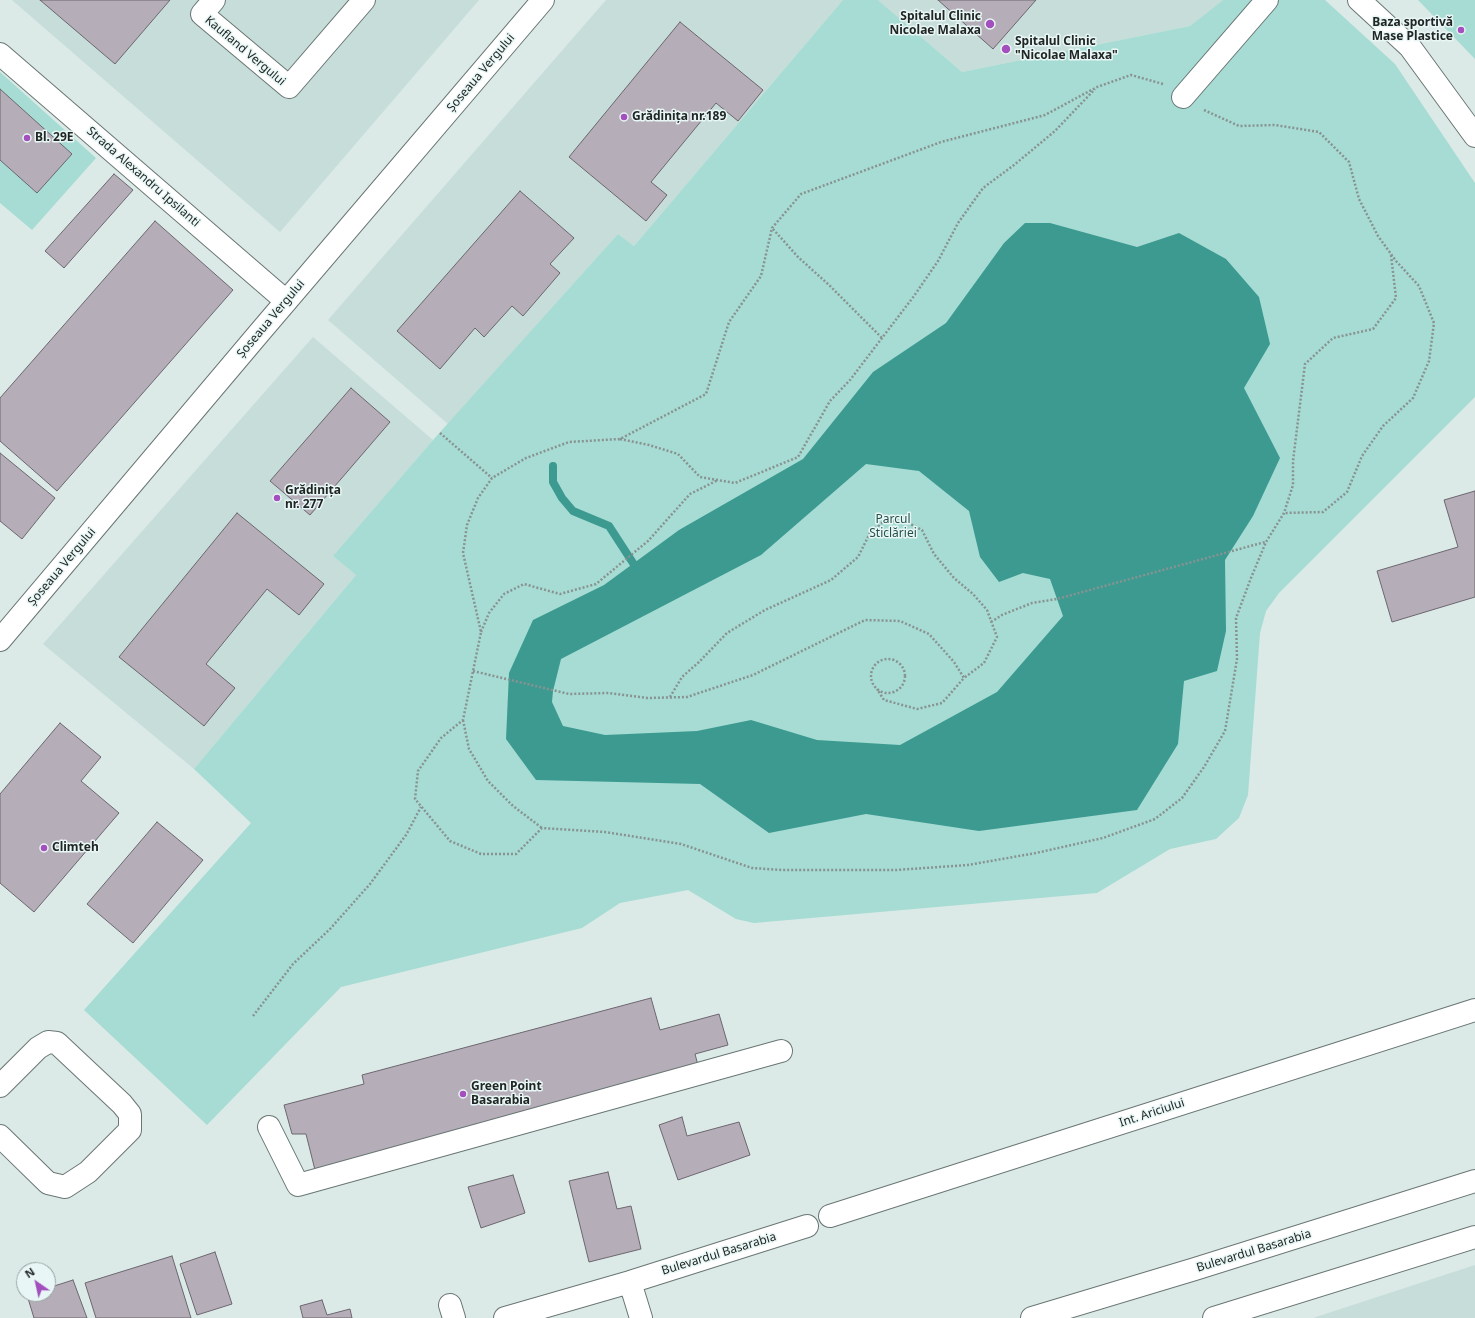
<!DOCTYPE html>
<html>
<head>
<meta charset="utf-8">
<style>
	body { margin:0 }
	#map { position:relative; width:1475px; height:1318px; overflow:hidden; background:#dbeae7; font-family:"Noto Sans",sans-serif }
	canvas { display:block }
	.north { position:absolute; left:16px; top:1262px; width:40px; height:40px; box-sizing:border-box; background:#e8f7f5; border:1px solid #98a3a2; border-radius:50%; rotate:326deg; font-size:11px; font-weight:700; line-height:16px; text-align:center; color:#212625 }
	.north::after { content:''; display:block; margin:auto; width:14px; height:18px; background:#a34fbe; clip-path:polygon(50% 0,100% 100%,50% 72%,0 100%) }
</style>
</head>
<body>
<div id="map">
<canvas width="1475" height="1318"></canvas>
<div class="north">N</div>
</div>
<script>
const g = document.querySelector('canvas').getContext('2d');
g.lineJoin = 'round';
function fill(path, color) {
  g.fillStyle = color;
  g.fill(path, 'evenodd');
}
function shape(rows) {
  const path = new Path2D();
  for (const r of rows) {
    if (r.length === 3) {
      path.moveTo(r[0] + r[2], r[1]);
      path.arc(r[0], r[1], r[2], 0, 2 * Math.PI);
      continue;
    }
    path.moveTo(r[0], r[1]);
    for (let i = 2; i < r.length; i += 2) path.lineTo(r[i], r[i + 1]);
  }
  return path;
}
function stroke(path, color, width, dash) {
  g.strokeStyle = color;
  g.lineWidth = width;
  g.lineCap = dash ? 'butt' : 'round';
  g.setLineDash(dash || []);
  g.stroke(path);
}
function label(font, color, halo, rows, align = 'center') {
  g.font = font + ' "Noto Sans",sans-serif';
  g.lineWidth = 3;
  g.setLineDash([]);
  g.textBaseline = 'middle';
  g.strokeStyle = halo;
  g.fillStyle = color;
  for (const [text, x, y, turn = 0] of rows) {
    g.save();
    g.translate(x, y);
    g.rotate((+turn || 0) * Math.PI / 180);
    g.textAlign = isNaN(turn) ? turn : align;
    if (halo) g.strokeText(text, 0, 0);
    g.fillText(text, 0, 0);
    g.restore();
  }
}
fill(shape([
	[12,0,479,0,280,232],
	[606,0,843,0,634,246,618,234,448,424,328,320],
	[878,0,1223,0,1190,26,962,72],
	[313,337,433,440,333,556,356,575,194,769,43,644],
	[1475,1265,1475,1318,1313,1318]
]), '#c6ddd9');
fill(shape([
	[843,0,878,0,962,72,1190,26,1223,0,1325,0,1395,64,1475,183,1475,397,1279,593,1266,611,1260,633,1248,795,1239,818,1216,839,1170,849,1097,893,754,923,736,919,688,890,620,903,582,928,341,987,207,1125,84,1010,251,823,194,769,356,575,333,556,433,440,618,234,634,246],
	[1418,0,1475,0,1475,59],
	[0,72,96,158,32,230,0,203]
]), '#a6dcd4');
fill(shape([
	[1025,223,1050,223,1137,247,1179,233,1226,259,1259,297,1270,344,1244,388,1280,458,1253,516,1225,560,1226,631,1217,671,1184,681,1178,744,1137,810,979,831,866,814,769,833,700,784,536,780,506,739,509,673,533,620,604,585,679,530,803,459,873,372,946,323,1004,243],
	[866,464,919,471,969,511,980,557,999,582,1023,573,1050,579,1063,616,997,692,900,745,817,740,751,720,697,731,605,735,563,726,552,702,553,691,561,659,761,555]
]), '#3c9a90');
stroke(shape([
	[553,466,553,482,562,498,573,511,609,526,633,563]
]), '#3c9a90', 8);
const building = shape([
	[40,0,170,0,115,64,40,0],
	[938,0,1036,0,993,49,938,0],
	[680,22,763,90,738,121,716,103,651,182,667,195,646,221,569,157,680,22],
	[0,89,72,154,37,193,0,160,0,89],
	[114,174,133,190,64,268,45,251,114,174],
	[520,191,574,238,550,264,560,273,523,316,512,306,484,337,475,328,440,369,397,331,520,191],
	[155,221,233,290,57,491,0,441,0,398,155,221],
	[351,388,390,422,310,515,270,481,351,388],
	[0,453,55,498,22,539,0,521,0,453],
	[1475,491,1475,597,1392,622,1377,571,1458,547,1444,500,1475,491],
	[237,513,324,584,299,615,267,589,206,664,235,688,204,726,119,657,237,513],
	[60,723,101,757,81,781,119,813,34,912,0,883,0,794,60,723],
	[157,822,203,860,133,943,87,904,157,822],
	[651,998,660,1030,719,1014,728,1045,695,1054,699,1069,315,1170,306,1134,292,1134,284,1105,364,1084,362,1075,651,998],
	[682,1117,687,1136,739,1122,750,1155,678,1180,659,1125,682,1117],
	[608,1172,617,1209,631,1206,641,1249,589,1262,569,1181,608,1172],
	[513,1175,525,1213,481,1228,468,1187,513,1175],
	[215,1252,232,1304,197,1315,180,1264,215,1252],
	[172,1256,191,1318,96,1318,85,1283,172,1256],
	[73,1280,87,1318,34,1318,27,1295,31,1294,48,1294,48,1288,73,1280],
	[322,1300,327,1315,350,1309,352,1318,303,1318,300,1306,322,1300]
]);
fill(building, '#b5aeb8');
stroke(building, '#6c666f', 1);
const minor = shape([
	[214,0,202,14,289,87,364,0],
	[1359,0,1410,47,1475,136],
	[0,54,286,301],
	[1183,97,1267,0],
	[0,1086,38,1048,48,1042,57,1043,122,1104,130,1114,130,1130,88,1172,65,1187,48,1183,0,1136],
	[269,1127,298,1185,781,1051],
	[830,1216,1475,1010],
	[630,1282,641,1318],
	[450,1305,454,1318],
	[505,1318,630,1282,807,1226]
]);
const major = shape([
	[0,640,260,332,543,0],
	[1032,1318,1195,1269,1475,1181],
	[1214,1318,1475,1237]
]);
stroke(minor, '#697674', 24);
stroke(major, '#697674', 24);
stroke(shape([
	[1163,84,1131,75,1097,87,1045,115,941,142,801,194,772,228,761,276,729,322,706,394,620,439,569,442,526,458,492,478,478,498,467,525,463,553,481,632,463,720,441,738,418,771,415,799,450,841,481,854,516,854,542,828,605,832,681,844,752,868,782,870,896,870,968,865,1036,853,1103,838,1155,819,1182,798,1204,767,1225,731,1237,659,1236,618,1251,578,1266,542,1284,513,1293,485,1293,461,1305,364,1333,338,1373,329,1396,298,1391,255],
	[1204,110,1239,126,1275,125,1319,132,1349,162,1359,199,1378,236,1396,261,1419,286,1434,323,1429,361,1413,398,1383,426,1362,456,1347,492,1323,512,1284,513],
	[773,229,798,257,829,285,882,338],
	[440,433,492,478],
	[620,439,649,445,678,454,700,477,735,483,798,457,830,401,850,380,914,296,938,261,958,223,983,188,1014,165,1055,131,1095,89],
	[991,622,1002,615,1032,603,1057,599,1265,542],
	[481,632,489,613,504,594,524,584,560,594,596,584,648,541,690,494,718,480],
	[888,676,17],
	[473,671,569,694,609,693,647,698,687,697,753,675,865,620,900,621,929,634,954,662,964,678,942,703,917,709,884,700,877,689],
	[670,697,682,677,699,662,727,633,765,610,831,580,858,557,870,533,883,522,903,520,922,530,934,554,954,578,973,594,987,610,997,637,984,663,964,678],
	[463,720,469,749,488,781,513,806,542,828],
	[253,1016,293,964,330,929,370,884,406,835,421,807]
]), '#889391', 2.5, [2, 2]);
stroke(minor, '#fff', 22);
stroke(major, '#fff', 22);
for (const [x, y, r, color] of [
	[990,24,5,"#a34fbe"],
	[1461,30,4,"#a34fbe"],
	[1006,49,5,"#a34fbe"],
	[624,117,4,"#a34fbe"],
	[27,138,4,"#a34fbe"],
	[277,498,4,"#a34fbe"],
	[44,848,4,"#a34fbe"],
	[463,1094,4,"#a34fbe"]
]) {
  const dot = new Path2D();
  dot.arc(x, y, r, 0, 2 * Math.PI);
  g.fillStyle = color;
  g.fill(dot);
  stroke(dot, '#e8f7f5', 1.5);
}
label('bold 12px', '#212625', '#e8f7f5', [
	["Spitalul Clinic",981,17,"right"],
	["Nicolae Malaxa",981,31,"right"],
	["Baza sportivă",1453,23,"right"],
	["Mase Plastice",1453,37,"right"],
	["Spitalul Clinic",1015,42],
	["\"Nicolae Malaxa\"",1015,56],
	["Grădinița nr.189",632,117],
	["Bl. 29E",35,138],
	["Grădinița",285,491],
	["nr. 277",285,505],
	["Climteh",52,848],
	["Green Point",471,1087],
	["Basarabia",471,1101]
], 'left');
label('12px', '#212625', '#e8f7f5', [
	["Kaufland Vergului",245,51,40],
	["Șoseaua Vergului",481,73,-50],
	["Strada Alexandru Ipsilanti",143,177,41],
	["Șoseaua Vergului",271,319,-50],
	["Șoseaua Vergului",62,567,-50],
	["Int. Ariciului",1152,1113,-18],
	["Bulevardul Basarabia",1254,1251,-17],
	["Bulevardul Basarabia",719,1254,-17]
]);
label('12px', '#26504b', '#e8f7f5', [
	["Parcul",893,520],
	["Sticlăriei",893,534]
]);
</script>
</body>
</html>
